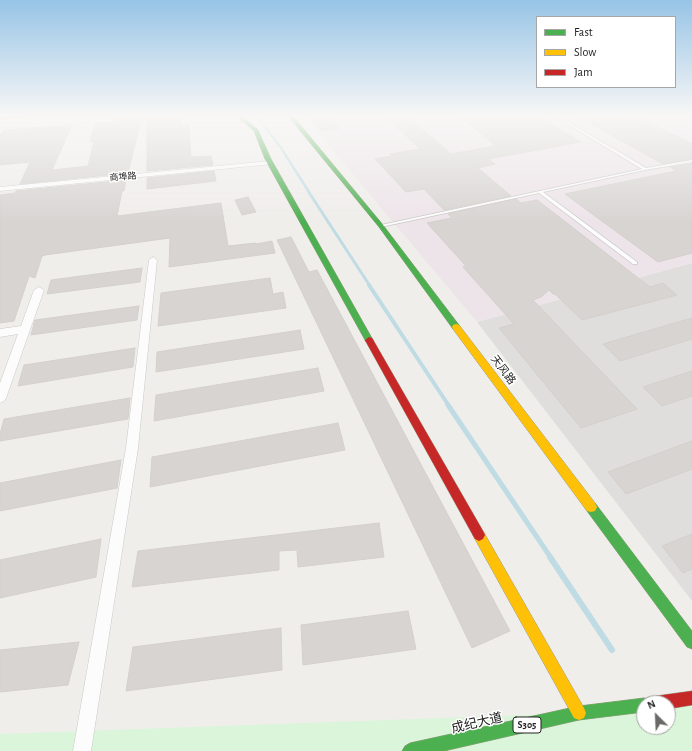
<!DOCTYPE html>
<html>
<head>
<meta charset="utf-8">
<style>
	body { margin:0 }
	#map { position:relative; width:692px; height:751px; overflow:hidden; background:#f0eeeb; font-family:"Alegreya Sans",sans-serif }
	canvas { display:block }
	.legend { position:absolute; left:536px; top:16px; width:140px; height:72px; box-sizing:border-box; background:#fff; border:1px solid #a7a7a7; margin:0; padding:5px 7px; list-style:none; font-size:12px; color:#222 }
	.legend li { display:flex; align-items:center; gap:8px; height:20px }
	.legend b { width:20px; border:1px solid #a7a7a7 }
	.north { position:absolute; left:636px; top:695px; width:40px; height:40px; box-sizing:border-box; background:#fff; border:1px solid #a7a7a7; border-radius:50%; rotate:336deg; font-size:11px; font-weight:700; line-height:16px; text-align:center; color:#222 }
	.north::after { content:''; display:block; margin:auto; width:14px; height:18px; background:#6a6968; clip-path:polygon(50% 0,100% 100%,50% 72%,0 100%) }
</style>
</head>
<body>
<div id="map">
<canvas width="692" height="751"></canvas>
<ul class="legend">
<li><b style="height:5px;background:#4caf50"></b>Fast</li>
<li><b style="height:5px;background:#ffc107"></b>Slow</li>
<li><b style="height:5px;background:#c62828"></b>Jam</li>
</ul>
<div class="north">N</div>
</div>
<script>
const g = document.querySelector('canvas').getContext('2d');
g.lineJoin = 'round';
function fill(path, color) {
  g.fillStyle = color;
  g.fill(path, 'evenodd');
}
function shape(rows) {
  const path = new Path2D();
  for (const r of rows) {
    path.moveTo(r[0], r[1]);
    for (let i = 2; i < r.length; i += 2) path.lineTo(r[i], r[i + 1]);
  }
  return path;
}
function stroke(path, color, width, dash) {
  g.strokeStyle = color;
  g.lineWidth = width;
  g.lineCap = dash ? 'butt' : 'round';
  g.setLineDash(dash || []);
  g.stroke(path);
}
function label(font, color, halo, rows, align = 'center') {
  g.font = font + ' "Alegreya Sans","Noto Sans SC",sans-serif';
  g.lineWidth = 3;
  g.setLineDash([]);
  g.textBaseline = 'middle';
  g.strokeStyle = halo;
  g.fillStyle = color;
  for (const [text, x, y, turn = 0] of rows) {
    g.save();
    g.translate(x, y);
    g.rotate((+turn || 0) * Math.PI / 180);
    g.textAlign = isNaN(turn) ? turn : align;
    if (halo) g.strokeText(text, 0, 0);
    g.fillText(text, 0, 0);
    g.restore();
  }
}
fill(shape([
	[692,263,692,601,477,322]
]), '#dfdedc');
fill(shape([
	[304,116,692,116,692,263,477,322]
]), '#ede4e9');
fill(shape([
	[692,703,692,751,0,751,0,734,579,713,644,708,644,727,668,727,668,705]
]), '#daf5da');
stroke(shape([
	[257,116,281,148,309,192]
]), '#bfdbe3', 2.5);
stroke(shape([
	[308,191,370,286]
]), '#bfdbe3', 3);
stroke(shape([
	[369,285,449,406]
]), '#bfdbe3', 4);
stroke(shape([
	[448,405,551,558]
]), '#bfdbe3', 5);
stroke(shape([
	[550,557,612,650]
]), '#bfdbe3', 6);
const building = shape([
	[142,116,128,173,20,184,30,162,0,165,0,135,3,130,72,125,52,170,88,166,94,141,90,142,95,123,114,122,114,117,142,116],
	[147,116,180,116,181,126,189,125,191,157,211,156,213,165,147,171,147,116],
	[310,116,328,116,339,128,322,131,310,116],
	[385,116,407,116,451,154,496,146,460,116,539,116,581,142,488,159,495,164,478,168,511,196,444,210,424,189,406,192,375,159,392,156,390,154,420,149,385,116],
	[577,116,636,116,692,144,692,159,663,164,577,116],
	[692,164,692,253,658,262,565,194,676,171,670,167,692,164],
	[214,171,216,181,147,189,147,178,214,171],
	[126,180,124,191,122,191,117,216,221,203,228,246,256,243,256,244,272,241,275,253,169,267,170,238,45,255,42,256,35,278,29,276,14,321,0,323,0,195,15,193,16,191,126,180],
	[248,197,256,212,242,215,235,200,248,197],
	[516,199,521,203,537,200,650,287,663,283,677,295,582,320,555,294,553,294,549,290,541,297,533,300,637,409,581,428,499,328,514,324,463,267,466,266,427,223,452,218,448,214,516,199],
	[291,237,309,272,317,270,510,631,472,648,277,240,291,237],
	[142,268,140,282,47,294,51,280,142,268],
	[270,278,273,294,283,292,286,308,158,326,161,293,270,278],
	[139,306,137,320,31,335,35,320,139,306],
	[692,318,692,339,620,361,603,344,692,318],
	[300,330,304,349,156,372,157,352,300,330],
	[135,348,133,367,18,386,24,365,135,348],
	[318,368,324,391,154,421,156,395,318,368],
	[692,371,692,396,662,406,643,387,692,371],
	[130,398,128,419,0,441,0,434,4,419,130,398],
	[338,423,345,450,150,487,152,457,338,423],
	[692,441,692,469,626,494,608,472,692,441],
	[121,460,117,488,0,511,0,483,121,460],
	[379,523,384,557,298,567,297,550,279,551,279,570,132,587,138,551,379,523],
	[692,534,692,569,683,573,662,546,692,534],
	[101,539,96,577,0,598,0,560,101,539],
	[408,611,416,649,303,665,301,625,408,611],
	[281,628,282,670,126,691,133,647,281,628],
	[79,642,68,685,0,692,0,650,79,642]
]);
fill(building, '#d7d4d2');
stroke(building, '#d3d0cc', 1);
const lane = shape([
	[558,116,646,168,692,160,692,162,645,170,543,192,637,262,637,264,633,264,539,193,381,227,379,226,381,225,642,169,554,116,558,116]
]);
const street = shape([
	[270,161,273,163,272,164,0,191,0,187,270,161],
	[153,257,157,260,138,448,91,751,73,751,126,448,149,260,153,257],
	[39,287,44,290,6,398,4,401,0,403,0,383,18,334,0,337,0,329,21,326,34,290,39,287]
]);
const fast = shape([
	[237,116,242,116,258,130,271,159,373,340,372,342,366,342,365,340,265,159,254,131,237,116],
	[288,116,293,116,383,225,459,325,460,327,459,329,453,329,379,227,288,116],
	[591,502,595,503,692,631,692,649,687,647,587,511,585,507,587,503,591,502],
	[644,698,649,700,650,703,644,703,644,712,579,720,444,751,402,751,405,746,410,743,579,706,644,698]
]);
const slow = shape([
	[27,116,25,117,0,119,0,117,27,116],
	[456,324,459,325,595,503,597,507,595,511,591,512,587,511,453,329,452,327,453,325,456,324],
	[479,529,483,531,584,708,586,713,584,718,579,720,574,718,475,539,473,535,475,531,479,529]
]);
const jam = shape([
	[369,337,372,338,483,531,485,535,483,539,479,541,475,539,365,340,369,337],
	[692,691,692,705,668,709,668,703,649,703,651,698,656,696,692,691]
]);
stroke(lane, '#c9c8c7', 1.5);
stroke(street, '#c9c8c7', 1);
stroke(fast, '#999a82', 1);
stroke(slow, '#999a82', 1);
stroke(jam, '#999a82', 1);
fill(lane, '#fdfcfc');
fill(street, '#fdfcfc');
fill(fast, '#4caf50');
fill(slow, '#ffc107');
fill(jam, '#c62828');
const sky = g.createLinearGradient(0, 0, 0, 222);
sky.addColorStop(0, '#97c4e6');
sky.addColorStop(0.52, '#f8f7f6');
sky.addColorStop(1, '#f8f7f600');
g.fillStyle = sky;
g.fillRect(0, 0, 692, 222);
label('9px', '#222', '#fff', [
	["商埠路",123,177,-5]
]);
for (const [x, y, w] of [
	[527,725,28]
]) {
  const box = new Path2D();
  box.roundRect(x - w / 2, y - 8, w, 16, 3);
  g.fillStyle = '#fff';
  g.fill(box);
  stroke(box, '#222', 1);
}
label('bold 10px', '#222', null, [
	["S305",527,725]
]);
label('11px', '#222', '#fff', [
	["天风路",503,370,53]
]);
label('13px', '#222', '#fff', [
	["成纪大道",477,723,-13]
]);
</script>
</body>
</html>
